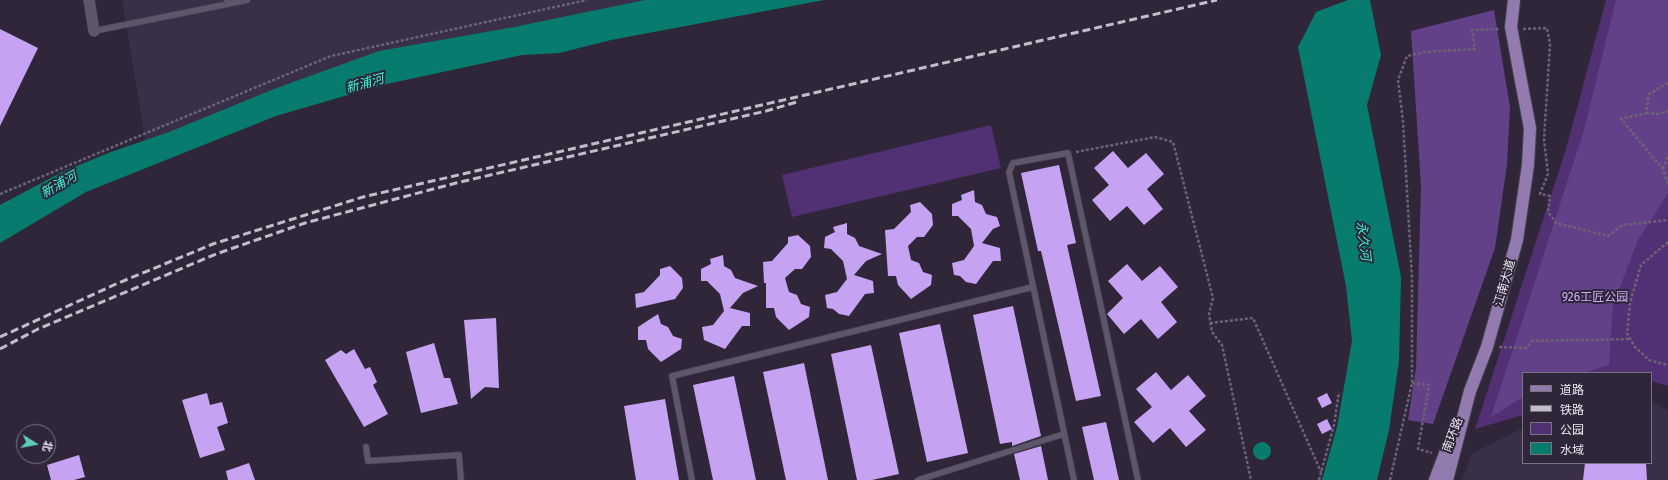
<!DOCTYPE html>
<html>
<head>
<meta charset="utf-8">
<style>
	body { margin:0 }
	#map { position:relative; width:1668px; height:480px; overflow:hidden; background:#2f2739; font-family:"Fira Sans","Noto Sans SC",sans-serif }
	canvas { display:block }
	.legend { position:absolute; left:1522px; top:372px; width:130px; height:92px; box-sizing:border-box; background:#2f2739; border:1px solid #7a7383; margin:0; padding:5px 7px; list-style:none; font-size:12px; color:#ebe6f2 }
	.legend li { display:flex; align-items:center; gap:8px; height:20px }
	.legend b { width:20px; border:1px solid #7a7383 }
	.north { position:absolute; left:16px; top:424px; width:40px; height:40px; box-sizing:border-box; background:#2f2739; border:1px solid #7a7383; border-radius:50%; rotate:101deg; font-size:11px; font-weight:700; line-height:16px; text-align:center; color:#ebe6f2 }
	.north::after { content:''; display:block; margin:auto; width:14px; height:18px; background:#5cceba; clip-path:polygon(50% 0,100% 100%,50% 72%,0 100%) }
</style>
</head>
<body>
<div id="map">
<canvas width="1668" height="480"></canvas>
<ul class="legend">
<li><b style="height:5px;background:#927caf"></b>道路</li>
<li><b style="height:5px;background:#c3bdcb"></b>铁路</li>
<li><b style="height:11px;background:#513073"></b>公园</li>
<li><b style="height:11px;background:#077b6d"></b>水域</li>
</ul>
<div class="north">北</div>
</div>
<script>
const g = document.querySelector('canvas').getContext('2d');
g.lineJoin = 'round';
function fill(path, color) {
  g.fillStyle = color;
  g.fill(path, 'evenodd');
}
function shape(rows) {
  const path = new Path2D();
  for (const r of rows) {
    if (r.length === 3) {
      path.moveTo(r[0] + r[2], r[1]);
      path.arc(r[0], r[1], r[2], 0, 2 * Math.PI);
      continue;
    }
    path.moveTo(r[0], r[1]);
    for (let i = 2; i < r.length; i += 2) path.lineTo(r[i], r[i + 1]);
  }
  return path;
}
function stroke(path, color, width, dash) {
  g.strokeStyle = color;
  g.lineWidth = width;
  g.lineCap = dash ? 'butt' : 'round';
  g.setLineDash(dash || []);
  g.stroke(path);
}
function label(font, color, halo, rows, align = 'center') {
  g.font = font + ' "Fira Sans","Noto Sans SC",sans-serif';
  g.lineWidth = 4;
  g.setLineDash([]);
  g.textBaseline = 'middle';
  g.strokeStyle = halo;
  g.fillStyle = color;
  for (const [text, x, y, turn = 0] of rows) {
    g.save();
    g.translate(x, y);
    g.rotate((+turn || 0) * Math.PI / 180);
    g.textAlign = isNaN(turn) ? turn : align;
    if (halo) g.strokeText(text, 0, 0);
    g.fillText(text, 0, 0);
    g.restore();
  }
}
fill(shape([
	[122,0,748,0,416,69,146,144],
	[1651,400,1668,411,1668,480,1462,480,1471,454,1523,428,1523,463,1651,463]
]), '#392f46');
fill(shape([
	[1606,0,1668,0,1668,386,1651,381,1651,373,1523,373,1523,415,1475,429,1566,149],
	[991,125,1001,168,792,217,782,175]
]), '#513073');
fill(shape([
	[1616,0,1668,0,1668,193,1638,240,1613,305,1609,365,1584,373,1523,373,1523,397,1491,417,1584,130],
	[1494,10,1510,107,1507,164,1495,248,1433,424,1408,420,1416,368,1421,186,1411,31]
]), '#634188');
fill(shape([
	[645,0,824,0,611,40,559,53,522,55,382,85,276,116,86,192,0,243,0,205,62,172,111,152,169,132,274,89,379,51,514,27],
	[1348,0,1370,0,1381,55,1367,105,1401,277,1399,361,1389,430,1377,480,1322,480,1337,427,1352,341,1346,286,1298,47,1316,12],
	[1262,451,9]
]), '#077b6d');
fill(shape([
	[0,29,38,48,0,126],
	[1113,151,1128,168,1146,153,1164,174,1147,189,1163,209,1144,225,1127,206,1110,221,1092,200,1109,185,1094,168],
	[1059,165,1076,243,1067,245,1101,396,1076,401,1041,251,1038,251,1021,173],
	[974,190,975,202,982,205,986,214,997,217,1000,226,993,229,982,243,1000,248,1001,261,993,261,976,284,966,282,960,276,954,275,952,263,964,260,974,246,971,229,958,216,952,216,952,204,962,200,961,195],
	[920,202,932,214,933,225,924,237,917,237,908,246,911,260,919,263,923,272,932,275,931,285,911,299,898,285,896,276,888,276,885,230,894,229,911,212,910,205],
	[847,223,847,234,855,238,859,246,882,254,866,261,854,275,873,281,874,293,865,294,849,316,839,314,833,309,827,308,825,295,837,292,847,279,843,261,831,249,824,248,825,237,835,232,833,227],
	[798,235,810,246,811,257,802,269,795,269,785,278,789,292,797,295,801,304,810,307,809,317,789,330,776,317,774,308,766,308,766,283,764,283,763,262,772,261,788,243,788,237],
	[723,255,724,266,731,270,735,278,758,286,743,293,730,308,750,313,750,326,742,326,725,349,704,340,702,327,713,325,724,311,720,294,707,281,701,281,701,269,711,264,710,259],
	[1127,264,1142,281,1160,266,1178,287,1161,302,1177,322,1158,339,1141,319,1124,334,1107,314,1123,298,1108,281],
	[670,266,682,278,683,288,675,299,636,308,635,294,644,292,660,275,660,269],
	[1013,306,1041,436,1012,446,1012,442,1000,444,973,315],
	[658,314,661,324,668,327,673,336,682,339,681,349,661,362,648,349,646,340,638,340,638,327],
	[496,318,499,388,485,387,471,399,464,320],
	[940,324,968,453,927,462,899,333],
	[434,343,444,378,450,378,458,404,421,413,406,352],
	[871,345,899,474,872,480,857,480,831,354],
	[354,349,365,369,370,367,377,382,373,385,388,414,364,427,325,360,341,350,346,354],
	[804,363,828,480,786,480,763,372],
	[1156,372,1171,390,1188,375,1206,396,1189,411,1206,430,1186,447,1170,428,1153,443,1134,422,1152,407,1136,389],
	[734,376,756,480,713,480,693,385],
	[207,393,210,405,222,402,228,423,217,427,225,450,200,458,182,400],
	[1327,393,1332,403,1322,408,1317,398],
	[665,399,679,480,636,480,624,406],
	[1327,419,1332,429,1322,434,1317,424],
	[1106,422,1119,480,1094,480,1082,427],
	[1041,446,1048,480,1020,480,1014,454],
	[79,455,85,477,74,480,51,480,47,465],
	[249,463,255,480,228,480,226,471],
	[1585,463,1646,463,1647,480,1583,480]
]), '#c6a2f2');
const lane = shape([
	[227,0,228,4,247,0],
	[94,31,228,4],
	[366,447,368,461,459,455,461,480],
	[692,480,672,376,1033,287],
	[918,480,1064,434],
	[1074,480,1009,172,1013,163,1068,153,1138,480]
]);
const street = shape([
	[89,0,94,31]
]);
const primary = shape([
	[1435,480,1451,438],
	[1447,480,1470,391,1487,347,1517,240,1528,165,1530,128,1521,81]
]);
stroke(lane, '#4a4352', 7);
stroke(street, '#4a4352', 12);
stroke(primary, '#4a4352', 14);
stroke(shape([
	[1523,29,1547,28,1550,44,1544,139,1548,174,1540,194,1550,196,1548,212,1556,223,1608,236,1622,225,1668,220],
	[1668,83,1649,94,1646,113,1621,119,1663,169,1668,184],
	[1646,113,1658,114,1668,111],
	[1076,152,1155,137,1173,142,1213,298,1209,314,1212,332,1222,345,1251,480],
	[1663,169,1668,155],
	[0,194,331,56,587,0],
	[1668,242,1641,265,1630,303,1627,333,1635,347,1649,360,1668,365],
	[1210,323,1253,318,1321,472],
	[1499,347,1526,348,1532,341,1631,339],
	[1412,383,1429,385,1418,449,1432,453],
	[1319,480,1334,425,1339,392],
	[1390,480,1412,383,1412,278,1403,121,1398,80,1407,56,1425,52,1475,49,1472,30,1500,29]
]), '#6b6474', 2.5, [3, 2]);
stroke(lane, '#5e566a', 5.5);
stroke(street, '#5e566a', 11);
stroke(primary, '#927caf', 12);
stroke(shape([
	[0,337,116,284,213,244,363,197,1217,0],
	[0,349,38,329,216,254,305,223,456,183,766,111,797,102]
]), '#c3bdcb', 3, [8, 4]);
const primaryBridge = shape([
	[1514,0,1511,27,1521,81]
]);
stroke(primaryBridge, '#4a4352', 14, []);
stroke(primaryBridge, '#927caf', 12);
label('12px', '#ebe6f2', '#2f2739', [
	["江南大道",1505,283,-74],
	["南环路",1453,435,-69]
]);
label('12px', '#d0acfd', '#2f2739', [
	["926工匠公园",1595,298]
]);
label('italic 13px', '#38f3d8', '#2f2739', [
	["新浦河",365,84,-16],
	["新浦河",59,185,-30],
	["永久河",1363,241,83]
]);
</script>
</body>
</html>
